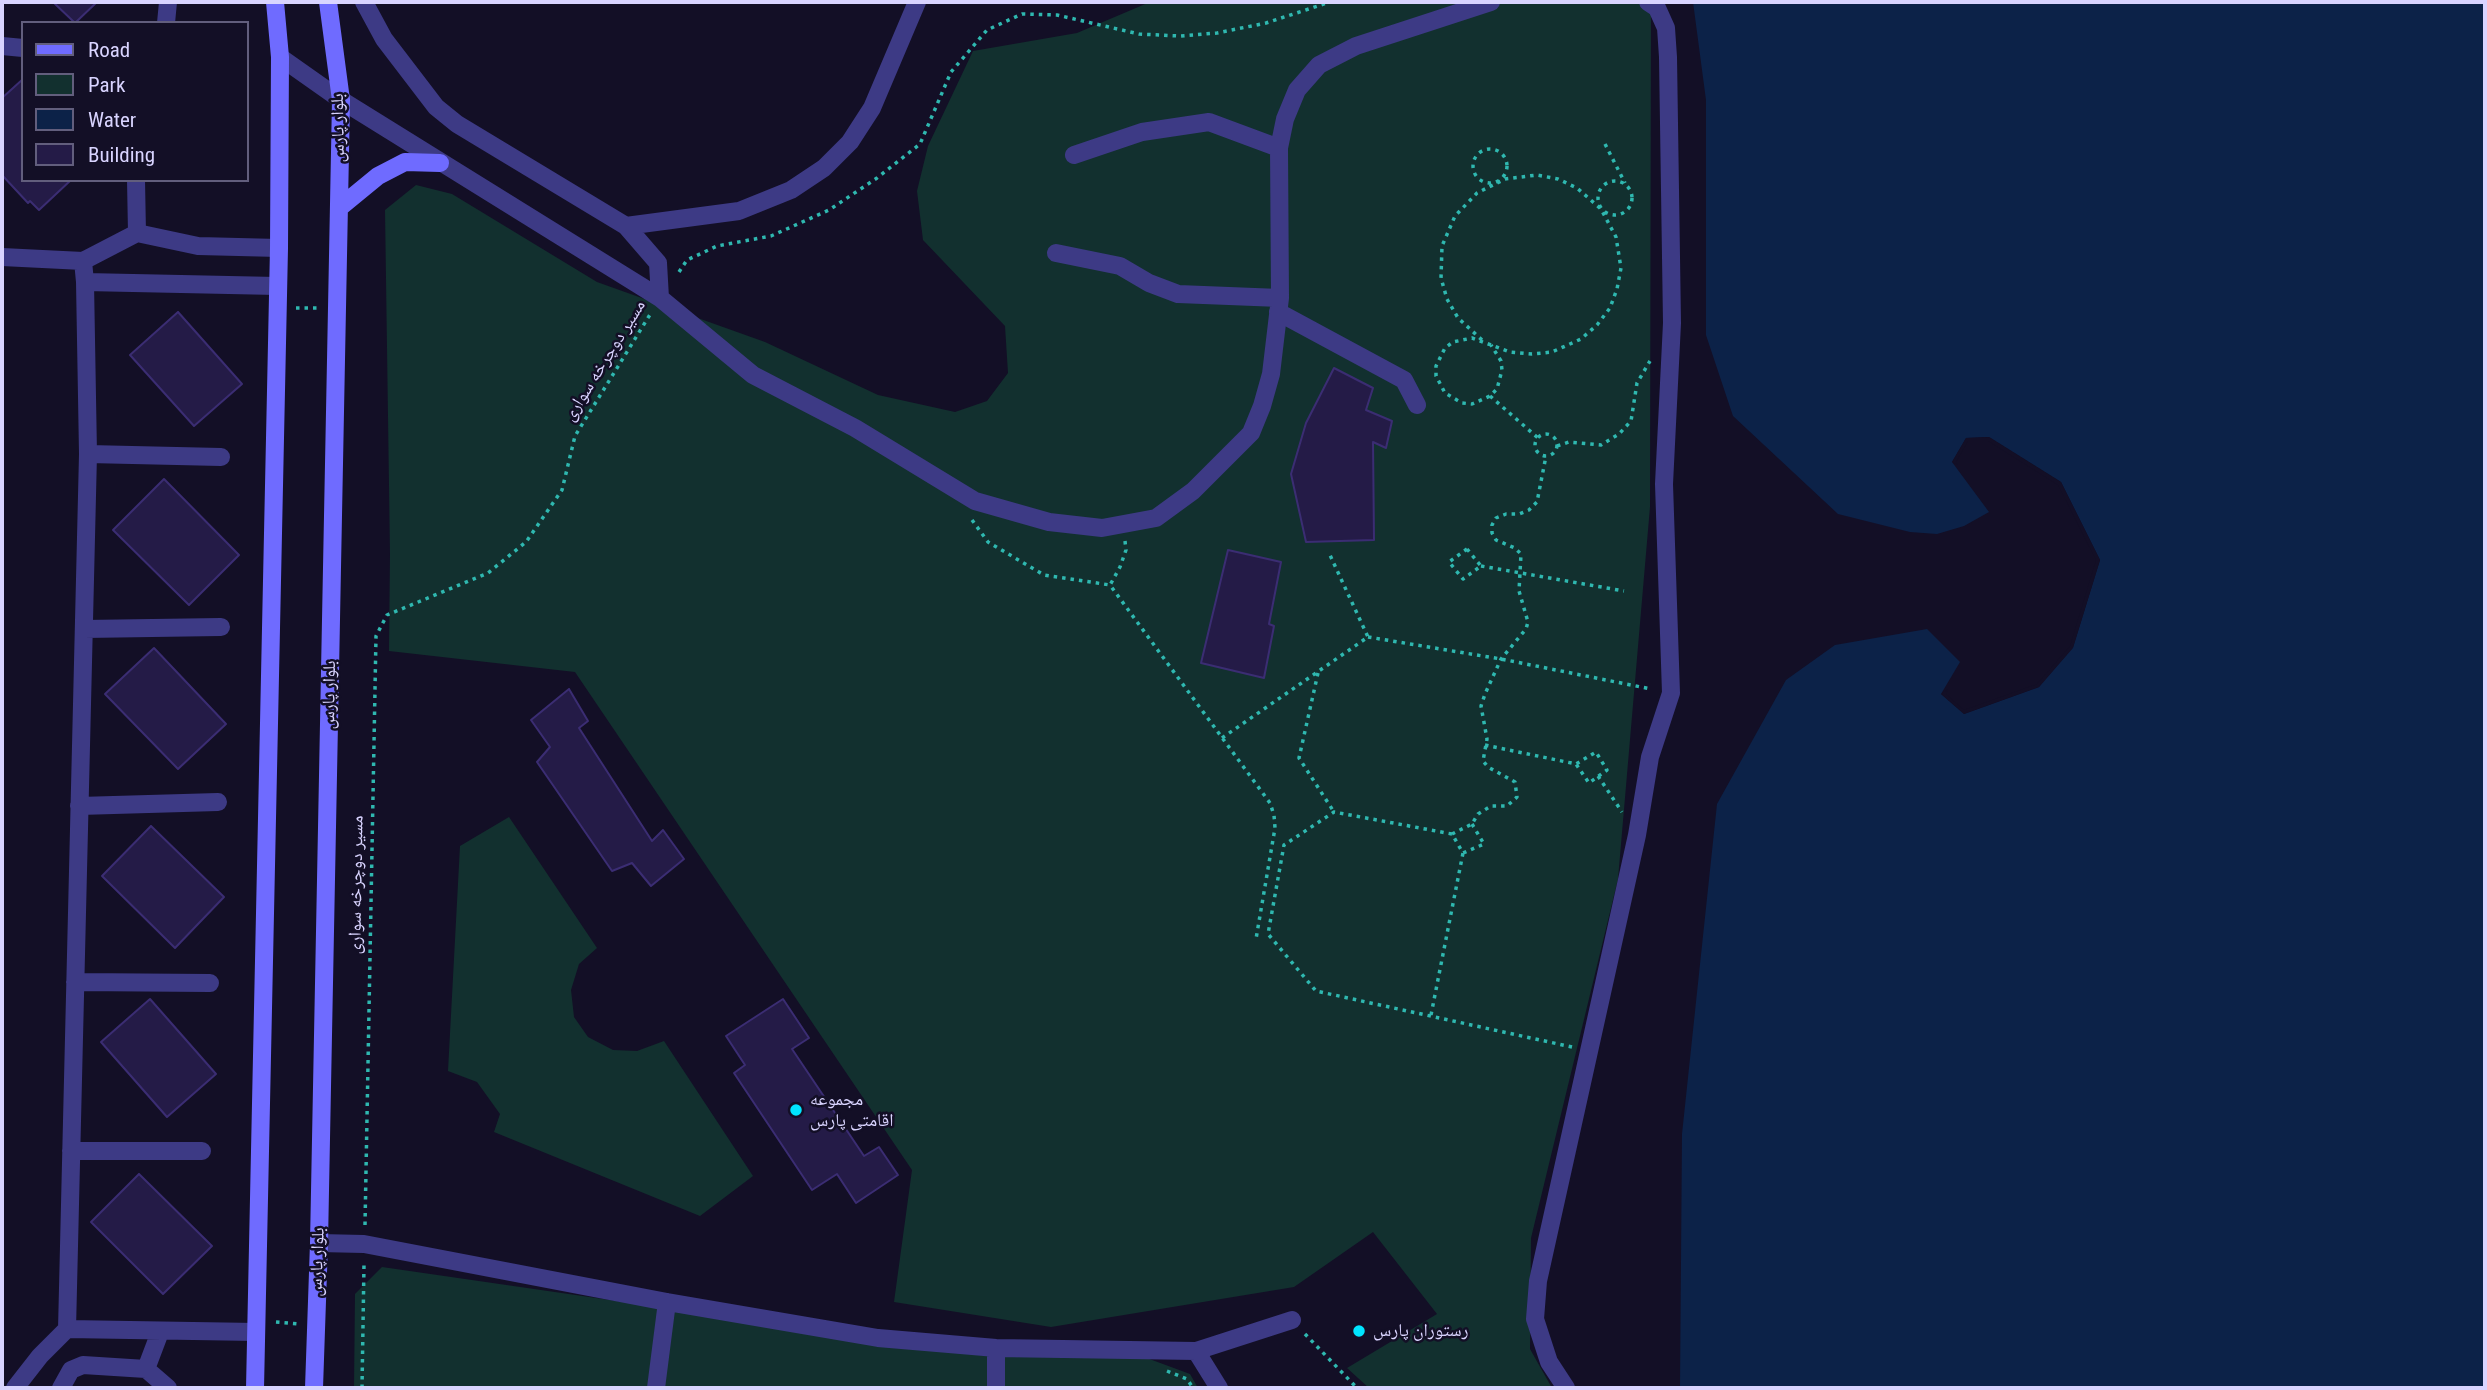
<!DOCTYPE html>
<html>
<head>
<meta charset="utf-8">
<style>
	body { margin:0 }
	#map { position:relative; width:2487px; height:1390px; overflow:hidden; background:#130f26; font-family:"Roboto Condensed",sans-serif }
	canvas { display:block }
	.frame { position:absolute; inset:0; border:4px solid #d9d4ff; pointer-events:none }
	.legend { position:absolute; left:21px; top:21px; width:228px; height:161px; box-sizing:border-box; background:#130f26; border:2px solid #625e7d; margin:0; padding:9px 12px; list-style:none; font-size:21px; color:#d9d4ff }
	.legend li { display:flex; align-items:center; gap:14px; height:35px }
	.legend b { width:35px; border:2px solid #625e7d }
</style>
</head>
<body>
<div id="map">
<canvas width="2487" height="1390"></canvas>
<div class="frame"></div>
<ul class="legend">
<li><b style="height:9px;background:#6f6bff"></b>Road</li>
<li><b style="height:19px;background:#12302f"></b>Park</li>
<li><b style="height:19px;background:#0c2248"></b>Water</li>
<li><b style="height:19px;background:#241b47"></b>Building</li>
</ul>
</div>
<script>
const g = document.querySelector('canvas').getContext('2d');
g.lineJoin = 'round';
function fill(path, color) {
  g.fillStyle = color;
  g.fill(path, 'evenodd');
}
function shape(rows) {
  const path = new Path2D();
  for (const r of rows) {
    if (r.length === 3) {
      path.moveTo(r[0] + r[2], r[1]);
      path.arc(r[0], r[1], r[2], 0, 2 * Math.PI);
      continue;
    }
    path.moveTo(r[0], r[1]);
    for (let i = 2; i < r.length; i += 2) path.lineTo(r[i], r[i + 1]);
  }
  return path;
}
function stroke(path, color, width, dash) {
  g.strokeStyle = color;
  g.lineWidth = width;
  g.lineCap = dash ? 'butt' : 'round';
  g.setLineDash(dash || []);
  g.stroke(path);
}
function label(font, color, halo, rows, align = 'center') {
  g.font = font + ' "Roboto Condensed","Noto Naskh Arabic",sans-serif';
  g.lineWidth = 5;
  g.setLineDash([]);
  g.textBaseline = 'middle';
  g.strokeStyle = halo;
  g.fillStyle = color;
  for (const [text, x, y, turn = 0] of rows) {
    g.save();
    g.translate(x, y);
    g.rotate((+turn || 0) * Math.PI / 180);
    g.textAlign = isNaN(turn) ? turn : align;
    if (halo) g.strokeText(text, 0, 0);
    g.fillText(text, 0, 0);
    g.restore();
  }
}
fill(shape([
	[1150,2,1651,2,1650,507,1618,879,1531,1238,1530,1349,1552,1388,1369,1388,1347,1368,1437,1314,1373,1232,1294,1287,1051,1327,894,1302,912,1170,575,672,389,651,390,554,385,210,416,185,452,194,597,282,765,342,878,395,955,412,987,401,1008,373,1005,326,923,240,917,191,928,146,973,51,1077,33],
	[509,817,597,948,579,964,571,990,574,1017,588,1037,613,1050,637,1051,664,1041,753,1176,700,1216,494,1132,500,1114,477,1082,448,1071,460,846],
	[382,1267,997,1356,1144,1357,1190,1374,1198,1388,354,1388,355,1294]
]), '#12302f');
fill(shape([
	[1693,2,2485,2,2485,1388,1680,1388,1682,1134,1717,804,1786,680,1835,645,1927,629,1960,662,1941,694,1964,714,2039,687,2073,647,2100,560,2061,482,1989,437,1966,438,1952,462,1989,512,1964,526,1937,534,1910,532,1838,514,1733,416,1706,335,1706,100]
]), '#0c2248');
fill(shape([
	[1989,437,2061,482,2100,560,2073,648,2039,687,1964,714,1941,694,1948,689,1946,694,1964,710,2037,684,2070,646,2096,560,2058,485,1988,441,1968,441,1956,462,1958,465,1952,462,1966,438]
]), '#130f26');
const building = shape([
	[53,2,97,2,75,23,53,2],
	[23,79,23,180,71,180,39,210,30,201,28,203,2,175,2,98,23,79],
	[178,312,242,384,194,426,130,355,178,312],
	[1334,368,1373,388,1366,410,1392,421,1386,448,1373,442,1374,540,1306,542,1291,474,1306,423,1334,368],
	[164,479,239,555,189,605,113,530,164,479],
	[1228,550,1281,562,1269,624,1274,626,1264,678,1201,663,1228,550],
	[154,648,226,724,178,769,105,694,154,648],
	[569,689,588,721,579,728,652,841,663,830,684,859,651,886,632,863,612,871,537,762,550,747,531,720,569,689],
	[151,826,224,897,175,948,102,876,151,826],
	[150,999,216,1074,167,1117,101,1042,150,999],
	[783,999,809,1038,792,1049,864,1156,879,1147,898,1175,856,1203,837,1174,812,1190,734,1073,745,1065,726,1036,783,999],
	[139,1174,212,1246,163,1294,91,1222,139,1174]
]);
fill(building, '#241b47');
stroke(building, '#3b2d73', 2);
stroke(shape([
	[1605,144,1625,183],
	[1490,166,17],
	[1615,198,17],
	[679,272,687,260,717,246,771,236,829,210,877,178,920,144,951,72,987,30,1022,14,1057,15,1139,34,1180,36,1217,33,1266,23,1330,2],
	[296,308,320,308],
	[1482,340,1458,318,1447,299,1441,278,1442,246,1455,216,1477,193,1505,179,1537,175,1558,179,1577,188,1601,209,1616,237,1621,268,1617,289,1610,308,1597,325,1581,339,1552,352,1532,354,1510,352,1472,338,1453,342,1445,348,1436,366,1436,376,1445,393,1462,403,1472,404,1490,396,1497,389,1502,370,1501,361,1491,345],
	[1490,396,1538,438],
	[1546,445,11],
	[1557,446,1569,442,1601,445,1619,434,1631,421,1637,383,1650,361],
	[972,520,988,542,1044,575,1110,585],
	[1125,541,1126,550,1120,567,1110,585,1270,803,1274,815,1275,828,1256,939],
	[1467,549,1481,566,1463,579,1449,562,1467,549],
	[1481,566,1624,591],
	[1368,637,1501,659,1651,689],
	[1318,673,1299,758,1334,812],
	[1222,738,1368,637,1329,553],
	[1485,745,1576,764,1596,752,1607,770,1589,783,1576,764],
	[1598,776,1622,812],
	[1472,824,1484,844,1463,853,1452,834,1472,824,1478,814,1491,806,1507,806,1517,797,1515,782,1488,767,1483,761,1487,739,1481,706,1485,694,1501,659,1526,629,1528,622,1519,591,1521,554,1515,548,1496,540,1492,533,1492,525,1496,518,1506,514,1519,514,1529,510,1537,502,1546,456],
	[1452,834,1334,812,1284,845,1268,934,1316,991,1572,1047],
	[1431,1015,1463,853],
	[365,1225,376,636,387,615,488,573,526,542,562,490,575,436,651,313],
	[276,1322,299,1324],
	[1305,1334,1357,1388],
	[1167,1371,1187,1379,1193,1388],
	[362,1388,364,1264]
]), '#2fb8b0', 3.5, [3.5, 5]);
stroke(shape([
	[364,2,384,39,436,107,457,124,626,226,658,263,660,298],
	[166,23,168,2],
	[2,46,23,48],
	[280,57,341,100,660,298,753,375,855,428,975,501,1049,522,1102,528,1156,518,1193,491,1251,433,1262,406,1271,374,1280,298,1279,148,1285,119,1297,90,1319,65,1356,46,1491,2],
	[1074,155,1142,132,1209,122,1279,148],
	[626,226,739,211,791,190,824,168,850,142,872,108,917,2],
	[137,233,198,246,279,248],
	[1056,253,1120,266,1149,283,1178,294,1280,298],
	[2,257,83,261],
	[85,282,277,286],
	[1278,312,1404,380,1417,405],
	[88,454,221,457],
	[84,629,221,627],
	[79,806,218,802],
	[75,982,210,983],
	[71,1151,202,1151],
	[319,1243,364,1244,667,1302,878,1338,996,1348,1196,1351,1292,1320],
	[67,1329,256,1332],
	[160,1332,146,1369,168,1388],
	[1196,1351,1219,1388],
	[15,1388,40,1356,67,1329,88,454,85,282,83,261,137,233,136,180],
	[61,1388,71,1370,83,1365,146,1369],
	[656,1388,667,1302],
	[996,1388,996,1348],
	[1566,1388,1549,1362,1535,1319,1538,1281,1637,835,1650,757,1671,693,1664,484,1672,323,1668,57,1666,28,1657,8,1648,2]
]), '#3d3a85', 18);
stroke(shape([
	[339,208,378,176,405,162,440,163],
	[255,1388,279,248,280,57,275,2],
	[314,1388,319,1243,341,100,328,2]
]), '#6f6bff', 18);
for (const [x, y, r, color] of [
	[796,1110,7,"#00e5ff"],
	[1359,1331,7,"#00e5ff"]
]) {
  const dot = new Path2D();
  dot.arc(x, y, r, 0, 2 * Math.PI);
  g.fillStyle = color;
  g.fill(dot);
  stroke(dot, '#130f26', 2.5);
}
label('18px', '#d9d4ff', '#130f26', [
	["بلوار پارس",339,128,-91],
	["مسیر دوچرخه سواری",605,361,-58],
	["بلوار پارس",330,695,-89],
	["مسیر دوچرخه سواری",357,885,-89],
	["بلوار پارس",318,1262,-88]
]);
label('18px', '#d9d4ff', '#130f26', [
	["مجموعه",810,1100],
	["اقامتی پارس",810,1121],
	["رستوران پارس",1373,1331]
], 'left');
</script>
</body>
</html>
